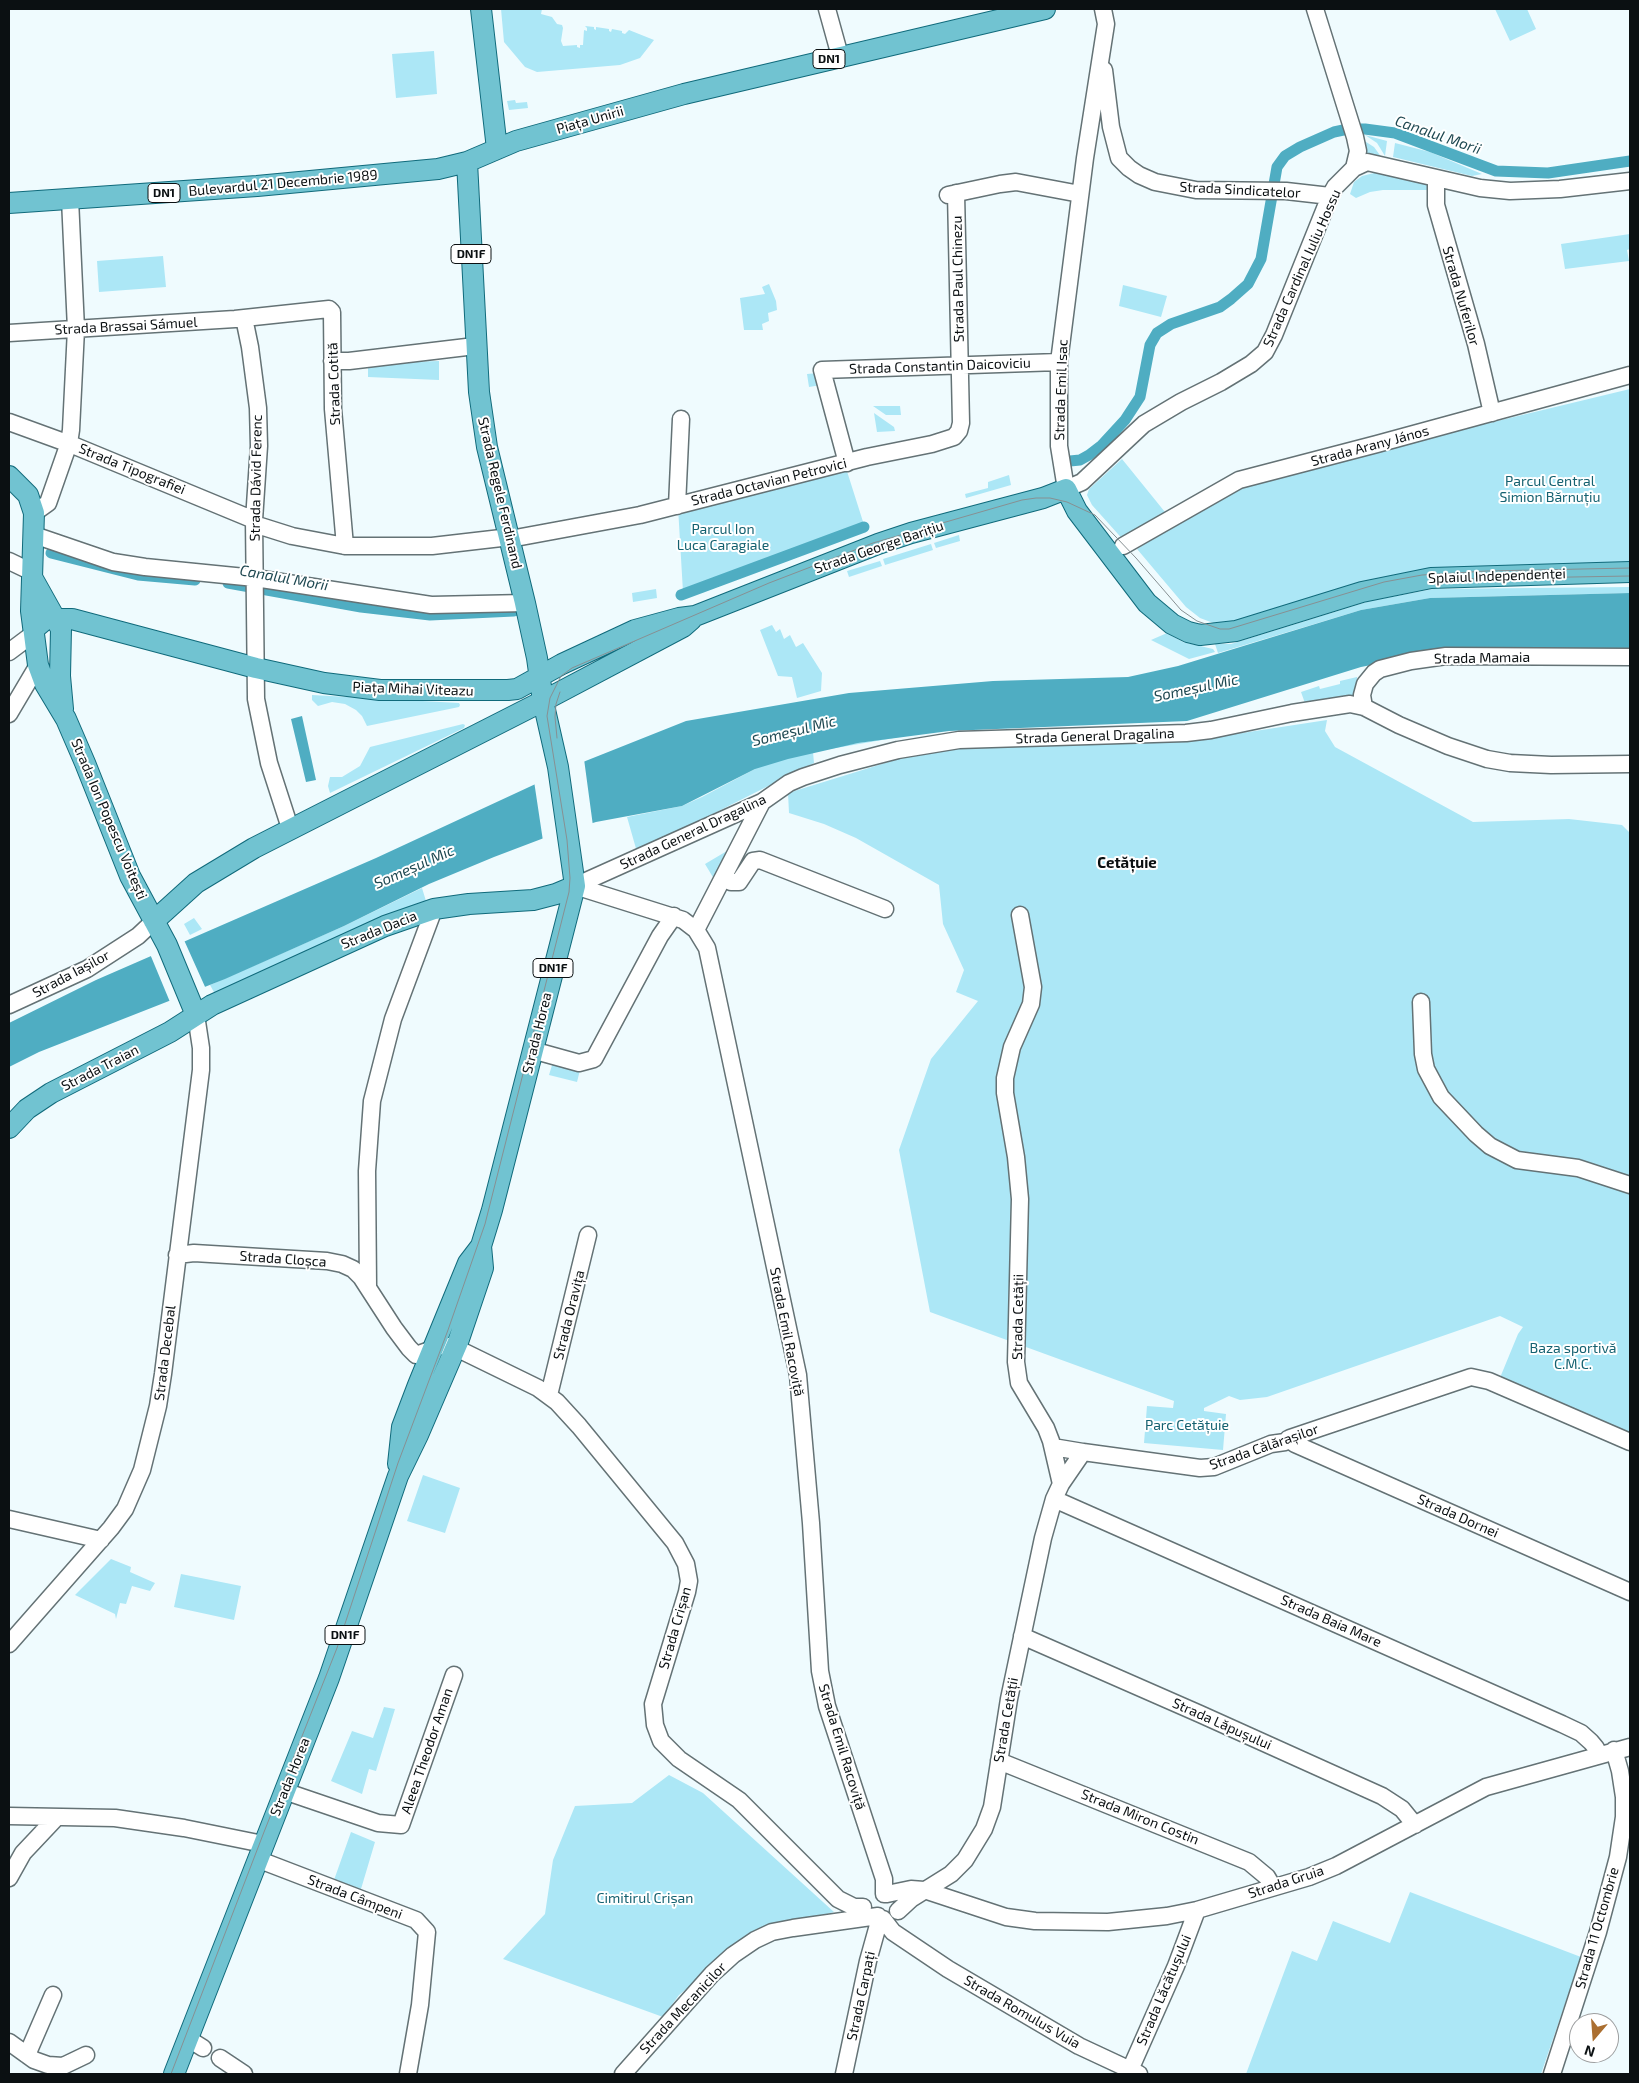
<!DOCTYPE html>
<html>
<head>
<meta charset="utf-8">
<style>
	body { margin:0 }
	#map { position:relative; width:1639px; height:2083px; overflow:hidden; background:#effbfe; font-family:"Exo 2",sans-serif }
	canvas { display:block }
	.frame { position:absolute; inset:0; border:10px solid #0b1012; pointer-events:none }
	.north { position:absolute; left:1569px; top:2013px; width:50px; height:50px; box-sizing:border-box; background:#fff; border:1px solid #9d9fa0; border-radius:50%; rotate:198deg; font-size:14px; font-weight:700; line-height:20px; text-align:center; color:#0b1012 }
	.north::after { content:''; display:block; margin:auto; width:18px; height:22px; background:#ab6f31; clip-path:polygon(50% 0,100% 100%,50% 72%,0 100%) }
</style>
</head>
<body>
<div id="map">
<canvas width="1639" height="2083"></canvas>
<div class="frame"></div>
<div class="north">N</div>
</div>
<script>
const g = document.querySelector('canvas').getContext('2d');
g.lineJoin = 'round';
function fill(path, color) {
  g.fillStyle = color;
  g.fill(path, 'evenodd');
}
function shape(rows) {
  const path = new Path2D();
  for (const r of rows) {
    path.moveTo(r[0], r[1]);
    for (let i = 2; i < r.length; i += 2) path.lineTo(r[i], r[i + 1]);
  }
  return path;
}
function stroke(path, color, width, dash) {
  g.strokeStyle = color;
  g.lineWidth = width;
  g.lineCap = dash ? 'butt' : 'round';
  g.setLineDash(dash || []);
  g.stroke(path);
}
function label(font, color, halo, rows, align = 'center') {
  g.font = font + ' "Exo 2",sans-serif';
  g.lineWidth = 4;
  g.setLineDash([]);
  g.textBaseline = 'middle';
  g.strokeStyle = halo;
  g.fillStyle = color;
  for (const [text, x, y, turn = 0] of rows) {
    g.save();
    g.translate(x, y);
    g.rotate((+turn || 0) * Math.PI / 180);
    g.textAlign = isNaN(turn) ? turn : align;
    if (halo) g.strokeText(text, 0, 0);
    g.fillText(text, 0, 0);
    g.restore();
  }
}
fill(shape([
	[501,9,542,9,541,14,552,17,557,24,562,25,563,28,561,41,563,46,577,45,577,47,580,48,580,45,583,45,584,30,587,31,587,28,585,26,594,27,594,29,596,30,596,27,609,29,609,31,611,32,612,29,622,31,622,33,625,34,629,30,654,40,640,58,620,65,537,72,525,67,504,42],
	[1495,9,1527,9,1536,29,1510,41],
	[434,51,437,94,396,98,392,54],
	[515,100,516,103,527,102,528,108,509,110,507,101],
	[1365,135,1387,141,1385,156,1377,143],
	[1363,140,1374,147,1382,158,1364,156],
	[1395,143,1430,152,1482,174,1472,176,1393,157],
	[1378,172,1430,185,1429,190,1383,190,1370,192,1356,198,1350,194,1354,182,1362,176],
	[1630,234,1630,249,1627,250,1629,261,1565,269,1561,244],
	[163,256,166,287,99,292,97,261],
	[769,284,776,301,777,310,768,313,769,321,762,324,763,330,744,330,740,298,765,294,762,287],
	[1123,285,1167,296,1161,317,1119,306],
	[439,361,439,380,368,377,368,363],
	[818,373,821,385,809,387,807,374],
	[1630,389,1630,567,1472,569,1235,624,1216,624,1200,618,1186,607,1137,549,1240,483],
	[873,406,900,406,901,415,886,415],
	[874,413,894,427,895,431,877,432],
	[1122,459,1169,517,1126,543,1092,505,1087,495,1089,489],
	[845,465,865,528,683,592,678,507],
	[1009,475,1011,485,966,498,965,494,988,488,988,482],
	[959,535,960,541,936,548,934,543],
	[931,544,933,550,885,565,883,559],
	[880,561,882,566,849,577,847,571],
	[1630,587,1630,593,1430,598,1361,610,1218,653,1215,644,1231,644,1370,601,1433,589],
	[656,589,657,598,633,602,632,593],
	[772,625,776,632,780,629,784,639,790,635,796,647,803,643,822,673,821,691,797,698,792,677,778,676,760,630],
	[1167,633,1183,642,1213,649,1215,652,1189,659,1151,640],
	[1357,677,1358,697,1306,706,1301,692,1319,686,1320,689,1340,684,1340,681],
	[312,695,459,703,460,705,459,707,367,726,362,716,356,710,345,704,332,702,318,706,312,700],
	[1327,720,1325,731,1335,747,1473,822,1569,819,1622,825,1630,833,1630,1444,1497,1385,1518,1334,1523,1327,1500,1316,1267,1397,1240,1400,1229,1396,1204,1408,1204,1411,1226,1414,1223,1450,1144,1443,1147,1406,1173,1408,1174,1401,930,1312,899,1150,931,1059,978,1001,956,992,964,970,943,924,939,885,856,838,824,824,789,813,788,793,911,755,945,748,1190,739,1229,735],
	[463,724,465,725,464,728,330,793,328,786,330,777,342,777,360,766,370,747],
	[905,736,813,752,814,763,637,852,627,817,682,806,702,797,755,769,757,758],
	[737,845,717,884,705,864],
	[422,888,426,901,215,994,210,985,344,926],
	[194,918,202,929,190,935,184,924],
	[553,1062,580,1070,577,1082,549,1075],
	[423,1475,460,1488,445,1533,407,1521],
	[111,1559,131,1567,130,1572,155,1583,150,1591,132,1586,126,1604,120,1603,116,1619,115,1614,75,1595],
	[181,1574,241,1586,234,1620,174,1607],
	[384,1707,395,1709,376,1771,369,1769,362,1794,331,1781,352,1731,373,1738],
	[669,1775,703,1793,834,1912,752,1936,679,1995,663,2017,503,1959,545,1914,553,1860,575,1806,632,1803],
	[351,1832,375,1842,361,1889,334,1880],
	[1410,1892,1581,1957,1541,2074,1246,2074,1292,1951,1317,1961,1333,1921,1390,1943]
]), '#ace7f6');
fill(shape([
	[1630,593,1630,652,1421,655,1361,667,1187,721,949,731,858,743,788,759,755,769,682,806,596,822,544,838,494,857,429,884,344,926,225,979,39,1052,9,1067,9,1023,96,980,376,858,583,762,686,721,849,693,993,681,1128,677,1178,666,1361,610,1430,598],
	[302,716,316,780,306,782,291,719]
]), '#4fadc2');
fill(shape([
	[584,759,593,826,543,841,534,781],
	[184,940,206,989,170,1002,150,954]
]), '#effbfe');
stroke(shape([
	[1070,461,1080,460,1089,455,1102,445,1125,420,1140,397,1150,345,1157,333,1171,324,1220,307,1231,299,1248,284,1261,259,1277,167,1285,156,1300,147,1334,132,1348,129,1365,129,1395,133,1496,171,1548,173,1630,161],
	[51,553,138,575,195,580],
	[228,583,361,607,430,615,514,611],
	[681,595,864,527]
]), '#4fadc2', 11);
const minor = shape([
	[827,9,840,56],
	[1103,9,1106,24,1085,158,1059,362,1059,446,1066,489,1082,482,1144,424,1181,402,1221,382,1251,364,1265,352,1274,335,1330,196,1335,187,1354,168,1367,162,1480,188,1510,191,1560,189,1630,181],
	[1315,9,1355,137,1358,151,1354,168],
	[1104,70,1111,127,1119,158,1129,168,1139,175,1155,182,1196,190,1286,191,1330,196],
	[1436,178,1436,205,1476,344,1492,413],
	[948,195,1000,184,1016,182,1080,194],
	[244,318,250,347,258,408,259,446,254,520,256,699,269,763,290,828],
	[9,333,235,319,329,309,332,312,333,409,345,546],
	[332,361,349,361,475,346],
	[9,422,75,446,254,520],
	[847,463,822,370,1059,362],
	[677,506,681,419],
	[34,513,48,503,69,443,71,430,76,329,70,199],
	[254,524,292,536,345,546,432,546,510,537],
	[34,535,113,562,145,567,255,578,431,605,525,603],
	[510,539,640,515,867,457,932,444,954,437,959,431,961,423,956,193],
	[1123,546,1239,480,1377,444,1630,375],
	[9,561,32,572],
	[9,652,33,634],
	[1364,707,1362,695,1365,684,1374,673,1380,669,1411,661,1446,656,1630,657],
	[9,714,38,665],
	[724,878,731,882,739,882,753,861,760,860,885,909],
	[575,886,683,920,696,930,707,948,798,1375,811,1523,820,1671,827,1706,884,1879,884,1894],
	[575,886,762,802,789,783,803,777,840,765,898,750,959,740,1186,733,1211,730,1292,713,1350,704,1364,707,1399,725,1448,746,1487,759,1510,763,1551,765,1630,764],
	[1020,915,1033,987,1031,1004,1012,1047,1005,1078,1005,1093,1016,1157,1020,1199,1016,1362,1019,1383,1046,1428,1051,1441,1061,1484],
	[696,930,762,802],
	[1421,1002,1423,1054,1426,1069,1441,1097,1476,1134,1490,1146,1517,1160,1578,1168,1630,1185],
	[9,1005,87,969,138,936,154,921],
	[532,1050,579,1063,594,1059,660,936,674,916],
	[177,1255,194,1253,327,1261,342,1264,353,1269,361,1277,394,1328,409,1348,416,1355,441,1346,452,1346,538,1388,557,1402,579,1426,675,1543,686,1564,689,1581,687,1592,653,1704,655,1725,661,1741,679,1759,739,1800,838,1899,854,1907,863,1907],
	[368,1286,367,1171,372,1101,393,1019,434,909],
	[549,1395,588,1235],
	[1288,1439,1295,1444,1630,1592],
	[1053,1447,1083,1452],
	[1054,1499,1562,1724,1581,1733,1591,1742,1596,1748,1598,1755],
	[9,1519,101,1540],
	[1022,1636,1200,1714,1382,1796,1402,1809,1415,1825],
	[9,1644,111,1528,125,1509,142,1470,158,1406,163,1374,201,1070,201,1048,196,1015],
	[999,1761,1249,1862,1267,1877,1273,1887],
	[284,1791,378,1823,401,1825,454,1675],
	[9,1816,115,1818,184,1828,263,1844],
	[257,1859,416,1920,427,1932,420,2005,408,2074],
	[9,1878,23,1853,56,1818],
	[887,1894,911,1889,924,1890,1006,1917,1035,1921,1108,1922,1167,1916,1197,1910,1309,1877,1336,1866,1486,1787,1630,1747],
	[898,1911,911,1899,951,1874,965,1860,984,1829,992,1807,1009,1699,1043,1538,1054,1499,1061,1484,1083,1452,1200,1468,1214,1467,1271,1444,1285,1442,1290,1438,1471,1377,1489,1381,1630,1442],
	[883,1919,893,1932,948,1969,1079,2046,1139,2074],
	[187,2038,203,2048],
	[9,2042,34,2060,48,2065,63,2066,86,2055],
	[27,2055,53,1995],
	[220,2058,244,2074],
	[1130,2070,1176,1966,1197,1910],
	[623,2074,712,1974,733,1955,755,1940,772,1932,793,1928,878,1916],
	[844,2074,868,1961,880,1918],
	[1552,2074,1598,1932,1618,1857,1624,1817,1624,1797,1620,1771,1614,1750]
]);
const major = shape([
	[481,9,497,149],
	[9,203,257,186,438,169,467,162,516,141,684,94,1045,9],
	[9,476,28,495,34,513,31,611,38,665,45,684,66,719,85,763,130,876,167,945,196,1015],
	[33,579,61,629,60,676,63,709],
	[34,629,46,619,72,619,256,668,324,683,380,690,508,690,517,689,562,664,635,630,679,618,695,616,878,544,911,533,1043,498,1066,489,1077,511,1147,603,1172,624,1188,632,1200,635,1236,631,1362,592,1431,578,1630,572],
	[154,921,196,883,254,848,543,701,683,627,691,620],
	[9,1128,27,1109,51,1093,170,1032,212,1005,385,926,434,909,469,904,533,900,556,894,575,886],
	[398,1464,402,1427,418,1385,468,1263,481,1246],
	[174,2074,329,1678,398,1476,418,1435,458,1342,483,1268,481,1246,492,1210,575,886,558,767,543,701,537,658,525,603,487,447,479,392,467,162]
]);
stroke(minor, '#647275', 19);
stroke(major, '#106a7b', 22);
stroke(minor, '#fff', 16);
stroke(major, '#71c3d1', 20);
stroke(shape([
	[1458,579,1630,576],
	[557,738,555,717,556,704,560,692],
	[171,2074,264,1832,337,1648,398,1463,448,1330,485,1224,569,892,570,878,567,840,547,716,550,698,561,676,572,668,769,583,873,543,1022,500,1036,498,1050,498,1067,502,1095,515,1136,558,1181,610,1197,621,1220,629,1229,629,1384,582,1422,575,1487,571,1630,568]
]), '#879093', 1);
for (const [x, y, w] of [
	[829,59,32],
	[164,193,32],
	[471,254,40],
	[553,968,40],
	[345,1635,40]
]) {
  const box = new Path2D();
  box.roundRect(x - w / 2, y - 9.5, w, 19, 4);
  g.fillStyle = '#fff';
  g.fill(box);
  stroke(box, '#0b1012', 1);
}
label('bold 12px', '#0b1012', null, [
	["DN1",829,59],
	["DN1",164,193],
	["DN1F",471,254],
	["DN1F",553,968],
	["DN1F",345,1635]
]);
label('14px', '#0b1012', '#fff', [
	["Piața Unirii",590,120,-16],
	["Bulevardul 21 Decembrie 1989",283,183,-5],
	["Strada Sindicatelor",1240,190,3],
	["Strada Cardinal Iuliu Hossu",1302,268,-66],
	["Strada Paul Chinezu",958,279,-91],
	["Strada Nuferilor",1461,296,74],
	["Strada Brassai Sámuel",126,326,-3],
	["Strada Constantin Daicoviciu",940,366,-2],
	["Strada Cotită",334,384,-92],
	["Strada Emil Isac",1061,390,-88],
	["Strada Arany János",1370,446,-15],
	["Strada Tipografiei",132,469,22],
	["Strada Dávid Ferenc",256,478,-89],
	["Strada Octavian Petrovici",769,482,-14],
	["Strada Regele Ferdinand",500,493,77],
	["Strada George Barițiu",879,547,-19],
	["Splaiul Independenței",1497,576,-2],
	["Strada Mamaia",1482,658,-1],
	["Piața Mihai Viteazu",413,689,2],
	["Strada General Dragalina",1095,736,-2],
	["Strada Ion Popescu Voitești",109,819,67],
	["Strada General Dragalina",693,832,-25],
	["Strada Dacia",379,930,-22],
	["Strada Iașilor",71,974,-28],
	["Strada Horea",537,1033,-76],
	["Strada Traian",100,1068,-27],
	["Strada Cloșca",283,1259,4],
	["Strada Oravița",569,1315,-76],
	["Strada Cetății",1018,1317,-89],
	["Strada Emil Racoviță",787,1332,79],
	["Strada Decebal",165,1353,-83],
	["Strada Călărașilor",1264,1447,-19],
	["Strada Dornei",1458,1516,24],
	["Strada Baia Mare",1331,1621,24],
	["Strada Crișan",675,1628,-74],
	["Strada Cetății",1006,1720,-80],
	["Strada Lăpușului",1222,1724,24],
	["Strada Emil Racoviță",842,1747,73],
	["Aleea Theodor Aman",427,1751,-71],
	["Strada Horea",290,1777,-68],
	["Strada Miron Costin",1140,1817,22],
	["Strada Gruia",1286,1882,-18],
	["Strada Câmpeni",355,1897,21],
	["Strada 11 Octombrie",1597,1928,-74],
	["Strada Lăcătușului",1164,1990,-67],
	["Strada Carpați",861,1996,-78],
	["Strada Mecanicilor",683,2008,-47],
	["Strada Romulus Vuia",1022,2012,30]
]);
label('14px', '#146170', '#fff', [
	["Parcul Central",1550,481],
	["Simion Bărnuțiu",1550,497],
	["Parcul Ion",723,529],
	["Luca Caragiale",723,545],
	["Baza sportivă",1573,1348],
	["C.M.C.",1573,1364],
	["Parc Cetățuie",1187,1425],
	["Cimitirul Crișan",645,1898]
]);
label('italic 15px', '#1e4851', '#fff', [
	["Canalul Morii",1438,135,19],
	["Canalul Morii",284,578,10],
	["Someșul Mic",1196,688,-12],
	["Someșul Mic",794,731,-14],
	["Someșul Mic",414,867,-24]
]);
label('bold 15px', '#0b1012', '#fff', [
	["Cetățuie",1127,863]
]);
</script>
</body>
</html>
